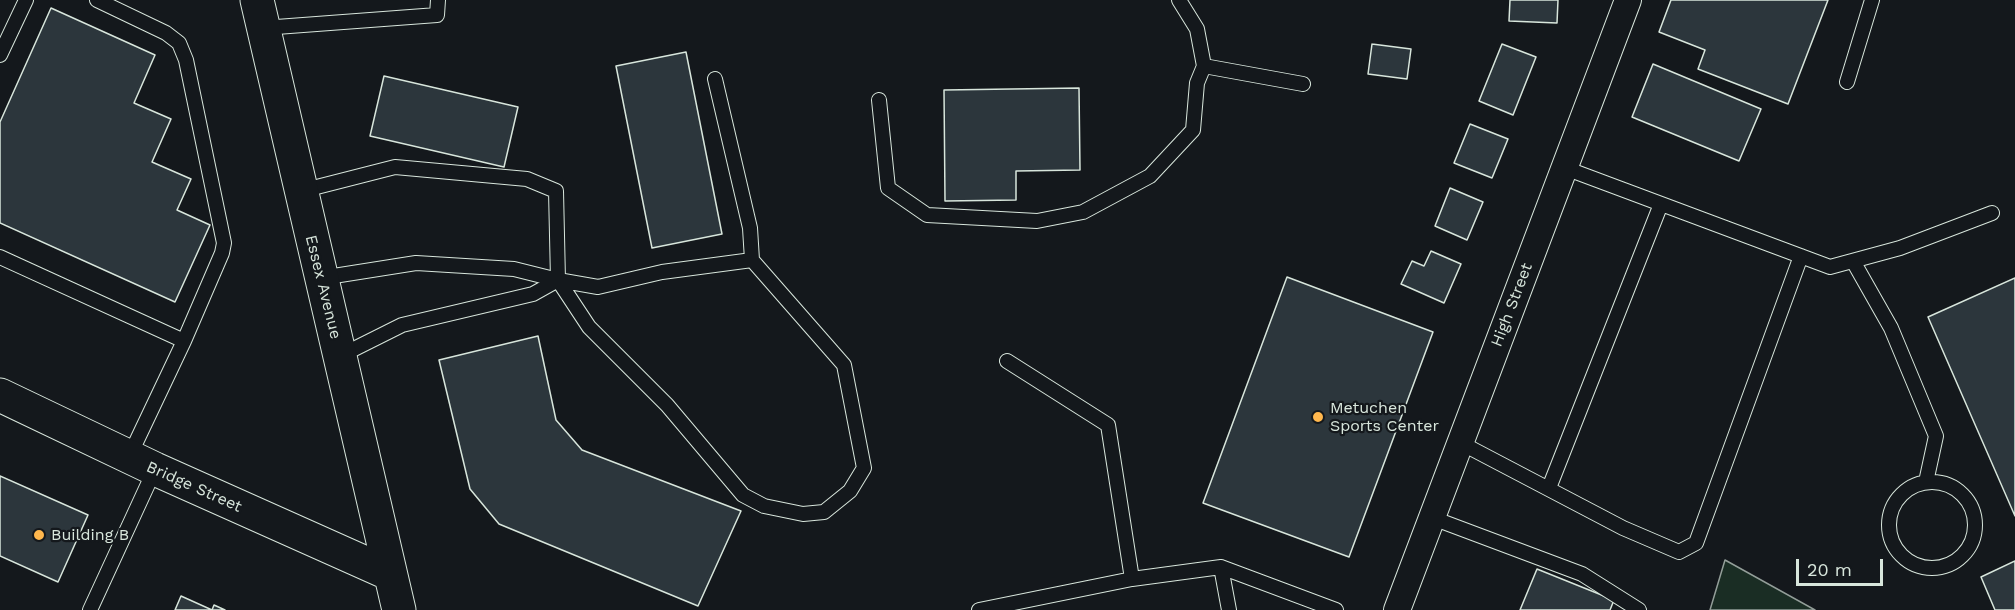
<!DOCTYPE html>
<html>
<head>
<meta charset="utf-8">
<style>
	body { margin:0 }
	#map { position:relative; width:2015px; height:610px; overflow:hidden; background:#14181c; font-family:"Work Sans",sans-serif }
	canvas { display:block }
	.scale { position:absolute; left:1796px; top:559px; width:87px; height:27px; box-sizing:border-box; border:3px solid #d8e6dc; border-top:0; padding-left:8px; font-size:18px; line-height:21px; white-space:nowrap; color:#d8e6dc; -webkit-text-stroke:4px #14181c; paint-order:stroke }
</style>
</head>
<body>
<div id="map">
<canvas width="2015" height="610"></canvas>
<div class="scale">20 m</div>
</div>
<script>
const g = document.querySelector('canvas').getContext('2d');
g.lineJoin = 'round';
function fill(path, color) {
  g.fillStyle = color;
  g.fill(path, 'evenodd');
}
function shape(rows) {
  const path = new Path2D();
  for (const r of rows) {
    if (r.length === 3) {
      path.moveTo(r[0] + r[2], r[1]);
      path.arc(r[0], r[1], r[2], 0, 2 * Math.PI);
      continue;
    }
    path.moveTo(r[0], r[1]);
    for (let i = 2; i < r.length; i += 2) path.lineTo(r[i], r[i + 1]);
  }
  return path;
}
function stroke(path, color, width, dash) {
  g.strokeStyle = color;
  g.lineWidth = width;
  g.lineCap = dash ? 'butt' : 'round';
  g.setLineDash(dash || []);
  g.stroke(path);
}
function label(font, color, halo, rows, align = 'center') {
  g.font = font + ' "Work Sans",sans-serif';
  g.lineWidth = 4.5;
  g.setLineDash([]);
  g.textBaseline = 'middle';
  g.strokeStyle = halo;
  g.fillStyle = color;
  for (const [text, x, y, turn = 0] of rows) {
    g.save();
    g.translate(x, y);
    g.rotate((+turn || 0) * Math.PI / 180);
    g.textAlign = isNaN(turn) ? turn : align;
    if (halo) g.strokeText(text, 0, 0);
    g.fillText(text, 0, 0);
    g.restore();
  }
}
const green = shape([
	[1725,560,1815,610,1710,610,1725,560]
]);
fill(green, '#1a2d24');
stroke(green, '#939e99', 1.5);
const building = shape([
	[1510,0,1558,0,1557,23,1509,21,1510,0],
	[1671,0,1828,0,1788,104,1698,69,1705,50,1659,32,1671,0],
	[51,8,155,55,134,103,171,119,152,162,191,179,177,210,210,225,175,302,0,223,0,122,51,8],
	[1372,44,1411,49,1407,79,1368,74,1372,44],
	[1502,44,1536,57,1513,115,1479,101,1502,44],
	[686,52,722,234,652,248,616,66,686,52],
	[1653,64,1761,109,1739,161,1632,117,1653,64],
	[384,76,518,107,504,167,370,136,384,76],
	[1079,88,1080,170,1016,171,1016,200,945,201,944,90,1079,88],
	[1470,124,1508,139,1492,178,1454,163,1470,124],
	[1450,188,1483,202,1467,240,1435,226,1450,188],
	[1431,251,1461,264,1444,303,1401,284,1412,261,1424,266,1431,251],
	[1287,277,1433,332,1349,557,1203,503,1287,277],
	[2015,278,2015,516,1928,317,2015,278],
	[538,336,556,420,582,450,741,511,698,606,499,524,470,489,439,360,538,336],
	[0,476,88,515,58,582,0,556,0,476],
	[2015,561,2015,610,1995,610,1981,577,2015,561],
	[1537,569,1614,600,1610,610,1520,610,1537,569],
	[181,596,212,610,214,605,225,610,175,610,181,596]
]);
fill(building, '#2c363c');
stroke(building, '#d8e6dc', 1.5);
const lane = shape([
	[263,28,437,15,438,0],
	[0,55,26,0],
	[1204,66,1303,84],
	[715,79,750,228,752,260],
	[1847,82,1872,0],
	[879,100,888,188,927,215,1037,221,1083,212,1150,176,1193,130,1197,83,1204,66,1197,29,1179,0],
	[1565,168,1830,267,1900,248,1992,213],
	[301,191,395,167,527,179,556,191,558,280,598,287,662,272,752,260,844,365,864,468,850,491,824,512,803,514,764,506,743,495,667,405,589,327,558,280],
	[0,257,184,341,222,253,224,243,186,60,179,43,166,33,97,0],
	[1853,261,1891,328,1936,436,1926,482],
	[321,278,416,263,514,269,558,280,533,294,402,325,340,356],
	[1007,361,1108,425,1132,579],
	[1459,442,1623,528,1679,552,1696,543,1801,256],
	[129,457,184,341],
	[1932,525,43],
	[1549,488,1661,204],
	[1430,517,1582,574,1639,610],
	[1221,567,1229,610],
	[90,610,155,469],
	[979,610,1132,579,1221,567,1336,610]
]);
const street = shape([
	[1397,610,1628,0]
]);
const secondary = shape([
	[257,0,399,610],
	[0,395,155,469,390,574]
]);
stroke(lane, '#d8e6dc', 16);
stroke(street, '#d8e6dc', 28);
stroke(secondary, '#d8e6dc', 35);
stroke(lane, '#14181c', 14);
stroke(street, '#14181c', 26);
stroke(secondary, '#14181c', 33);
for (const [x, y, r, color] of [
	[1318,417,6,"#ffb74d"],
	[39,535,6,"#ffb74d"]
]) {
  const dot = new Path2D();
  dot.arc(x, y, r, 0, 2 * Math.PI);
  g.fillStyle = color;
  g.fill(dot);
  stroke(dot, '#14181c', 2);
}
label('16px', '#d8e6dc', '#14181c', [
	["Essex Avenue",323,287,76],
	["High Street",1512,305,-69],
	["Bridge Street",194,487,24]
]);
label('16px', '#d8e6dc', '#14181c', [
	["Metuchen",1330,408],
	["Sports Center",1330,426],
	["Building B",51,535]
], 'left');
</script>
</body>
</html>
